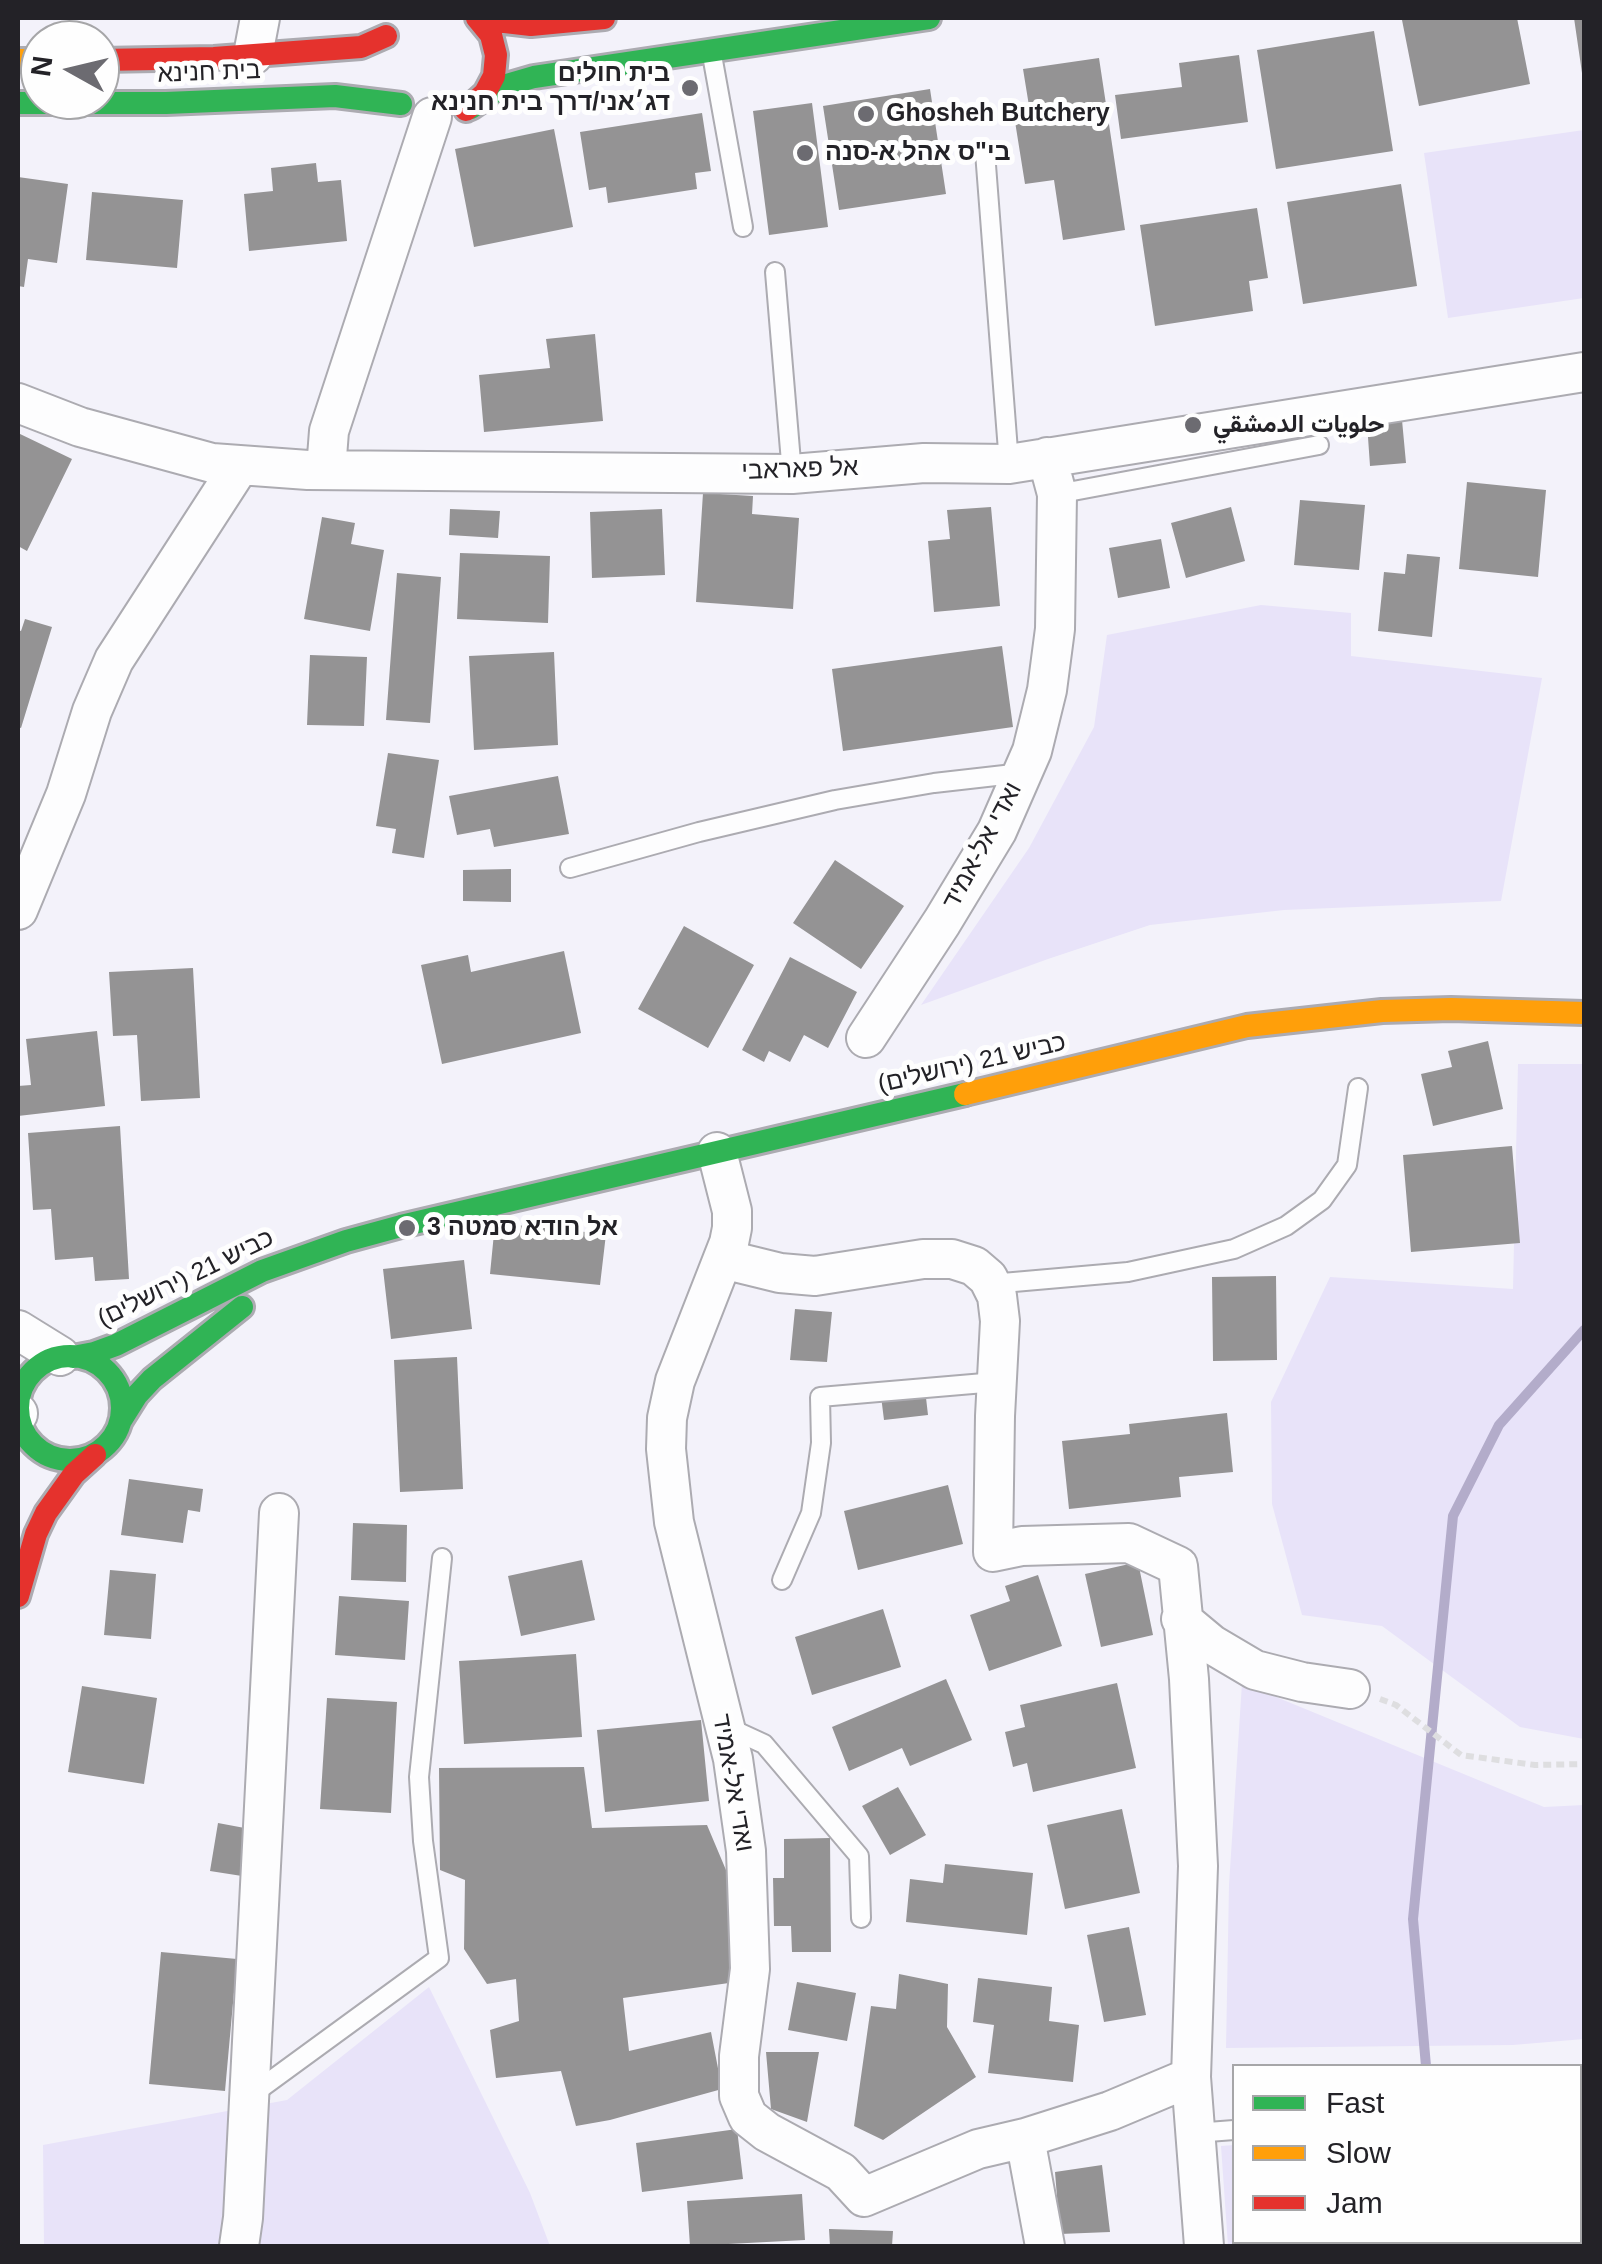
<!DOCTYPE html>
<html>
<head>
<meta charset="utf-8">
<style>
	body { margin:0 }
	#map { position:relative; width:1602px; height:2264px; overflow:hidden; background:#f3f2fa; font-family:Arial,sans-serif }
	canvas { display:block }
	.frame { position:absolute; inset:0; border:20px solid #232227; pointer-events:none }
	.legend { position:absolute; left:1232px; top:2064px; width:350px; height:180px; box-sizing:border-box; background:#fefefe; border:2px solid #a6a6a8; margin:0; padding:12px 18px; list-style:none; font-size:30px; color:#232227 }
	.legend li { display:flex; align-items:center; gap:20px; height:50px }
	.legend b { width:50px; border:2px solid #a6a6a8 }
	.north { position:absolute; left:20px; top:20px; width:100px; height:100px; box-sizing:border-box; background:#fefefe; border:2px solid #a6a6a8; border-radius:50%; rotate:278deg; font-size:28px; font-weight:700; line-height:40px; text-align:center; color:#232227 }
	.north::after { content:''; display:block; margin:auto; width:35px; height:45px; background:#6c6b71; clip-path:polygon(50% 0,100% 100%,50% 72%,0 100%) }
</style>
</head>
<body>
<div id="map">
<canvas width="1602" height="2264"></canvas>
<div class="frame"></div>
<ul class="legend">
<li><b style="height:12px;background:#30b455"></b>Fast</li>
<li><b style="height:12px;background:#ff9f0a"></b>Slow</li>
<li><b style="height:12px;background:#e5322d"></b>Jam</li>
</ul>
<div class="north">N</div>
</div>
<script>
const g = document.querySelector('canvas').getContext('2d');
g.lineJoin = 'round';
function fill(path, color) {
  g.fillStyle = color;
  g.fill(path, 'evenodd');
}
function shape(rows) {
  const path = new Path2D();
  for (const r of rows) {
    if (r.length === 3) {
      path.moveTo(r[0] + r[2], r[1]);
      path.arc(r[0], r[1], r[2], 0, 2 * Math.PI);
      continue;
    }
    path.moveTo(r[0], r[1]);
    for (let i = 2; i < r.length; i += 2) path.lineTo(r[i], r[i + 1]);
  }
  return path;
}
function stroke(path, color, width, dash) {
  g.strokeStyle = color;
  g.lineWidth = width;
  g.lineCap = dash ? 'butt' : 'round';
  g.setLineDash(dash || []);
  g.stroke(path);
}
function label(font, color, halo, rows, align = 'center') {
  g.font = font + ' Arial,Vazirmatn,"Noto Sans Hebrew",sans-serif';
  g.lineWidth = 10;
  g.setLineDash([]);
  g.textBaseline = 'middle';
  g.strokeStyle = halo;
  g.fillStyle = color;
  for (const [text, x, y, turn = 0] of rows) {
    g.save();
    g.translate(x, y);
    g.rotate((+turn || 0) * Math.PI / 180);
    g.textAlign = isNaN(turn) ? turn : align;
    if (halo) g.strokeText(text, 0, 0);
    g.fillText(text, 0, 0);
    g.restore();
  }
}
fill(shape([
	[1584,130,1584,298,1448,318,1424,153],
	[1261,605,1351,613,1351,656,1542,678,1501,901,1284,910,1150,925,1048,959,921,1005,1029,848,1094,727,1107,635],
	[1518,1064,1584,1064,1584,1739,1520,1727,1382,1626,1302,1615,1272,1504,1271,1402,1330,1277,1513,1289],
	[1242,1683,1544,1807,1584,1805,1584,2039,1513,2045,1226,2048,1229,1885],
	[429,1987,530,2193,550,2246,44,2246,43,2145,287,2100],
	[1234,2145,1234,2242,1430,2242,1363,2246,1228,2246,1221,2146]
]), '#e8e3f9');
stroke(shape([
	[1426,2066,1413,1919,1453,1516,1499,1425,1584,1330],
	[1441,2242,1441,2246]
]), '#b3acca', 10);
fill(shape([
	[1413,18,1517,18,1530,84,1419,106,1402,20],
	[1574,18,1584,18,1584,73,1582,73],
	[1374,31,1393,151,1276,169,1257,50],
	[1239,55,1248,122,1121,139,1115,95,1182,87,1179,63],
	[1099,58,1125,230,1063,240,1054,180,1025,184,1013,109,1029,106,1023,69],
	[930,89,946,194,839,210,823,106],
	[812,103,828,227,769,235,753,111],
	[702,113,711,171,695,173,697,189,608,203,606,187,589,190,580,132],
	[554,129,573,227,474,247,455,149],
	[316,163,318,182,341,180,347,241,249,251,244,194,273,191,271,168],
	[18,177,68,184,57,263,28,259,24,287,18,286],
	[1401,184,1417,286,1303,304,1287,202],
	[92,192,183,200,177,268,86,260],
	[1257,208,1268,278,1249,281,1253,311,1155,326,1140,225],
	[595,334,603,421,484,432,479,375,550,368,546,339],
	[1402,420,1406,463,1370,466,1367,423],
	[18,433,72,459,27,551,18,546],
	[1467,482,1546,490,1538,577,1459,569],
	[703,493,753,496,752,514,799,518,793,609,696,602],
	[1300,500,1365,505,1359,570,1294,565],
	[991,507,1000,606,934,612,928,541,950,539,947,510],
	[1231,507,1245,561,1186,578,1171,523],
	[450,509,500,511,498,538,449,535],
	[662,509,665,575,592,578,590,512],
	[322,517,355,523,351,544,384,550,370,631,304,619],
	[1161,539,1170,588,1118,598,1109,548],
	[460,553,550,556,548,623,457,619],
	[1407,554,1440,557,1432,637,1378,631,1384,572,1405,574],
	[397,573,441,577,430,723,386,720],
	[25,619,52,627,21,728,18,727,18,630,21,631],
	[1002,646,1013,727,843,751,832,669],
	[554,652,558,745,474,750,469,656],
	[310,655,367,657,364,726,307,725],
	[388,753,439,760,424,858,392,853,396,829,376,826],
	[558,776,569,834,494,847,490,829,457,835,449,796],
	[835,860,904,906,861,969,793,923],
	[511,869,511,902,463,901,463,870],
	[684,926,754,965,708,1048,638,1009],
	[564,951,581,1033,442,1064,421,965,468,955,471,972],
	[790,957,857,992,828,1048,804,1035,790,1062,769,1051,764,1062,742,1050],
	[193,968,200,1098,141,1101,137,1035,113,1036,109,972],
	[97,1031,105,1106,18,1116,18,1086,31,1085,26,1039],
	[1488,1041,1503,1109,1433,1126,1421,1074,1452,1067,1448,1051],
	[120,1126,129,1279,95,1281,93,1257,55,1260,51,1209,33,1210,28,1133],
	[1512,1146,1520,1243,1411,1252,1403,1155],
	[495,1223,606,1234,600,1285,490,1274],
	[464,1260,472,1329,391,1339,383,1269],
	[1276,1276,1277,1360,1213,1361,1212,1277],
	[795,1309,832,1312,827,1362,790,1360],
	[457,1357,463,1489,400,1492,394,1360],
	[925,1389,928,1415,884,1420,881,1396],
	[1227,1413,1233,1472,1179,1477,1181,1497,1069,1509,1062,1441,1130,1434,1129,1424],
	[129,1479,203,1489,200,1512,188,1510,183,1543,121,1535],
	[948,1485,963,1544,858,1570,844,1511],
	[353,1523,407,1525,406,1582,351,1580],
	[582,1560,595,1620,521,1636,508,1576],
	[1138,1562,1153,1635,1101,1647,1085,1574],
	[110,1570,156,1574,151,1639,104,1635],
	[1038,1575,1062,1646,989,1671,970,1615,1010,1601,1005,1586],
	[339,1596,409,1601,405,1660,335,1655],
	[883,1609,901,1667,812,1695,795,1637],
	[576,1654,582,1737,464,1744,459,1661],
	[946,1679,972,1740,910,1766,902,1748,849,1771,832,1727],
	[1117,1683,1136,1768,1033,1792,1027,1763,1013,1767,1005,1732,1025,1727,1020,1705],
	[82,1686,157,1698,144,1784,68,1772],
	[327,1698,397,1702,391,1813,320,1809],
	[701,1720,709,1801,605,1812,597,1730],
	[584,1767,592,1828,707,1825,734,1889,736,1982,623,1998,629,2051,711,2032,722,2089,610,2120,576,2126,561,2071,496,2078,490,2030,519,2021,516,1979,487,1984,464,1949,465,1880,440,1870,439,1768],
	[898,1787,926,1835,890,1855,862,1806],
	[1122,1809,1140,1893,1065,1909,1047,1825],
	[218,1823,250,1829,242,1876,210,1871],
	[830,1838,831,1952,792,1952,791,1926,774,1926,773,1878,784,1878,784,1839],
	[945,1864,1033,1873,1027,1935,906,1922,910,1879,943,1883],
	[1129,1927,1146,2015,1104,2022,1087,1935],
	[161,1952,237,1959,225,2091,149,2084],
	[899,1974,948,1984,947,2027,976,2077,883,2140,854,2126,871,2006,896,2009],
	[978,1978,1052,1987,1049,2021,1079,2025,1073,2082,988,2073,994,2025,973,2022],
	[797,1982,856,1993,847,2041,788,2030],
	[766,2052,819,2052,807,2122,771,2109],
	[737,2129,743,2179,642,2192,636,2143],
	[1102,2165,1110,2232,1060,2234,1055,2172],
	[1584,2173,1584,2238,1580,2239,1580,2174],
	[802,2194,805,2240,690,2246,687,2201],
	[829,2229,893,2231,892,2246,830,2246]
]), '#949394');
const lane = shape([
	[712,55,743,227],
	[985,152,1009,464],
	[775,272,792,474],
	[1057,494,1319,445],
	[570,868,699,832,835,800,934,783,1022,773],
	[991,1284,1128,1272,1234,1249,1286,1226,1322,1200,1347,1165,1358,1088],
	[782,1580,811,1513,821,1443,820,1397,996,1382],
	[727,1727,764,1744,859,1856,861,1918],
	[250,2096,439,1958,423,1841,419,1777,442,1558],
	[1195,2133,1234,2130]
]);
const street = shape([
	[253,55,260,18],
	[18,403,80,427,212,463,308,470,792,474,924,463,1009,464,1584,372],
	[326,470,329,431,432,117],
	[18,910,66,794,92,711,114,660,240,465],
	[866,1038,942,922,997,831,1032,751,1047,690,1055,629,1057,494,1047,457],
	[717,1152,732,1211,732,1228,729,1243,675,1381,667,1418,666,1449,674,1522,733,1759,746,1851,750,1969,739,2056,739,2096,748,2117,767,2132,841,2172,864,2197,978,2149,1025,2138],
	[723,1259,780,1273,815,1276,923,1259,952,1259,974,1266,988,1278,997,1296,1000,1321,995,1416,993,1552,1022,1546,1129,1543,1178,1566,1189,1679,1198,1866,1191,2077,1204,2246],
	[18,1330,60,1356],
	[18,1413,18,1414],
	[1181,1619,1211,1644,1255,1670,1302,1682,1350,1689],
	[239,2246,243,2218,279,1513],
	[1045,2246,1025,2138,1110,2111,1191,2077]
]);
const fast = shape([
	[18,103,166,103,335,96,401,104],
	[471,108,503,86,534,77,929,18],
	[70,1408,52],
	[73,1357,94,1353,116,1345,262,1271,346,1241,401,1226,965,1094],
	[120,1422,137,1395,152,1379,242,1307]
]);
const slow = shape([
	[18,60,40,60],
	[965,1094,1247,1026,1382,1011,1451,1009,1584,1013]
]);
const jam = shape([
	[479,19,531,25,604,18],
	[100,60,214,58,361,47,386,36],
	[466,110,485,93,494,76,496,55,491,35,477,18],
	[18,1596,36,1534,46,1513,74,1474,95,1455]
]);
stroke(lane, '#acabb1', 22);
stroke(street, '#acabb1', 42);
stroke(fast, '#acabb1', 28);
stroke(slow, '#acabb1', 28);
stroke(jam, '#acabb1', 28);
stroke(shape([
	[1380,1699,1396,1705,1461,1755,1535,1765,1584,1764]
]), '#dedee0', 6, [8, 5]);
stroke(lane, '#fdfdfe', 18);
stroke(street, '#fdfdfe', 38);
stroke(fast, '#30b455', 22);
stroke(slow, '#ff9f0a', 22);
stroke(jam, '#e5322d', 22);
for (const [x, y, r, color] of [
	[690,88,10,"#6c6b71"],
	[866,114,10,"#6c6b71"],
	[805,153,10,"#6c6b71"],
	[1193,425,10,"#6c6b71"],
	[407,1228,10,"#6c6b71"]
]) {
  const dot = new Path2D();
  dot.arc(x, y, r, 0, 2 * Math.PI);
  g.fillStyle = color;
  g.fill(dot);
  stroke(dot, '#fefefe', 4);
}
label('25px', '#232227', '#fefefe', [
	["בית חנינא",209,73,-2],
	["אל פאראבי",800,470,-2],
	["ואדי אל-אמיד",983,846,-62],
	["כביש 21 (ירושלים)",972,1064,-13],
	["כביש 21 (ירושלים)",186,1279,-26],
	["ואדי אל-אמיד",732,1783,80]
]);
label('bold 25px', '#232227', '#fefefe', [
	["בית חולים",670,74,"right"],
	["דג׳אני/דרך בית חנינא",670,103,"right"],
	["Ghosheh Butchery",886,114],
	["בי\"ס אהל א-סנה",825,153],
	["حلويات الدمشقي",1213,425],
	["אל הודא סמטה 3",427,1228]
], 'left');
</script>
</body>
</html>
